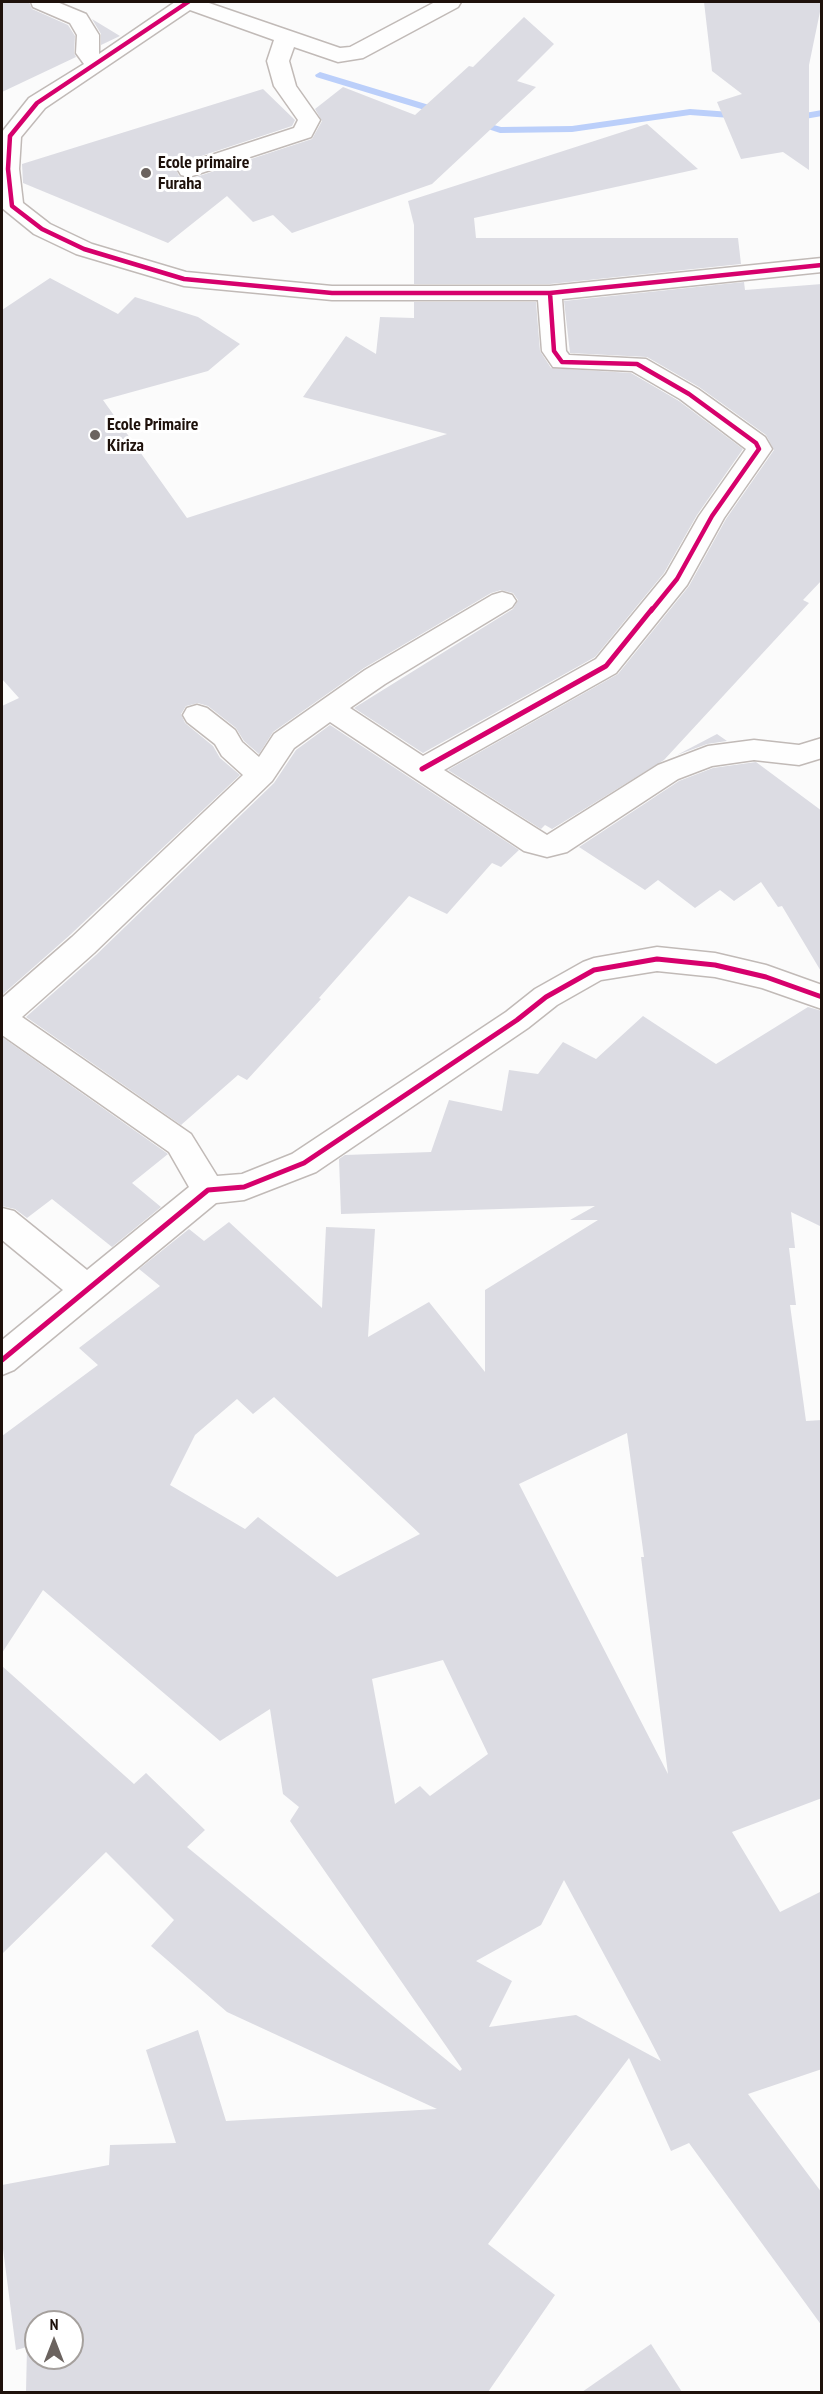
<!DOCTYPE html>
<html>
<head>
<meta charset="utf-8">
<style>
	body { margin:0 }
	#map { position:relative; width:823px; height:2394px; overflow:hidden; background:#fbfbfb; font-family:"PT Sans Narrow",sans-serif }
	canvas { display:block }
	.frame { position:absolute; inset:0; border:3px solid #1e110b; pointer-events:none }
	.north { position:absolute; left:24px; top:2310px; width:60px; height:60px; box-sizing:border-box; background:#fff; border:2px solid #a5a09d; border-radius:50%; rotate:0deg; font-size:16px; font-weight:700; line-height:24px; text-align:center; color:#1e110b }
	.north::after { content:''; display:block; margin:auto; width:21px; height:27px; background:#6b635f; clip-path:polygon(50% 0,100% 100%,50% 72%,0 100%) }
</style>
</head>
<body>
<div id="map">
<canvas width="823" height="2394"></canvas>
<div class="frame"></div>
<div class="north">N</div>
</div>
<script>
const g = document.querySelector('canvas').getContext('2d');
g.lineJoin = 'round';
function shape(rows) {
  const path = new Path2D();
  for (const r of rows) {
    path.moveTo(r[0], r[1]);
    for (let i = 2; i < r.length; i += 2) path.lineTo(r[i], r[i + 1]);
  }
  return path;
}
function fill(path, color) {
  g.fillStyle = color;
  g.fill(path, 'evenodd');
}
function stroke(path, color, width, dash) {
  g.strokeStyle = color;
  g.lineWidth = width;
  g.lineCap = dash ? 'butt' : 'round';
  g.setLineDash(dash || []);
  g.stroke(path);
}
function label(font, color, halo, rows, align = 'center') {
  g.font = font + ' "PT Sans Narrow",sans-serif';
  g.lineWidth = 6;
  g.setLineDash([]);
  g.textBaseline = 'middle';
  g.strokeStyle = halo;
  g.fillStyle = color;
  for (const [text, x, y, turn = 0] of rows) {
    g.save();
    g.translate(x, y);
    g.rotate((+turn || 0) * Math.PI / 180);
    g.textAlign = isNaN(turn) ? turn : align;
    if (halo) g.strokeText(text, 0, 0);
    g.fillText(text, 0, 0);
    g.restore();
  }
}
fill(shape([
	[320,72,449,111,451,113,449,115,441,115,316,77,315,75,320,72],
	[690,109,744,113,750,116,744,119,690,115,572,132,500,133,467,122,473,119,501,127,572,126,690,109],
	[822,110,822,116,788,122,782,119,788,116,822,110]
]), '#bbcffa');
fill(shape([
	[2,2,29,2,32,9,68,25,75,36,74,53,76,57,2,92],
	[704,2,822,2,809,65,809,170,783,152,741,159,717,102,742,94,712,71],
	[524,17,554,44,517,81,536,87,432,184,292,233,273,215,253,222,227,196,168,243,23,183,22,164,263,89,295,120,292,126,180,163,176,169,179,176,190,179,312,139,322,121,315,109,343,87,415,115,469,66,473,67],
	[92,19,120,36,101,45,101,34],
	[647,124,698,169,474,218,476,238,738,238,741,264,550,284,414,284,414,225,408,201],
	[50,278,118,314,135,297,198,317,240,344,208,371,103,400,187,518,447,434,303,397,346,336,376,354,380,317,414,318,414,302,536,302,540,351,551,368,631,373,679,401,743,449,697,515,664,573,595,657,423,753,354,708,513,609,518,600,513,593,501,590,491,593,364,668,273,732,259,754,244,741,236,728,208,706,198,703,186,706,181,714,185,723,213,746,220,758,240,775,70,935,2,995,2,706,19,698,2,679,2,310],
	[744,282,745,290,822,284,822,580,803,600,809,603,664,760,552,829,545,825,541,829,448,770,618,674,689,586,726,519,774,450,766,435,699,387,647,357,570,353,564,301],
	[330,725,519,850,501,867,492,863,447,914,409,896,319,998,321,999,247,1080,238,1075,181,1125,26,1017,96,955,274,783,296,750],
	[717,734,727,741,707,744,677,755],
	[756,762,822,811,822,973,782,906,778,907,761,882,734,901,720,890,695,908,658,880,645,890,579,847,679,781,713,768],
	[808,1007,822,1011,822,1227,791,1212,795,1248,789,1248,796,1305,790,1305,806,1421,822,1420,822,1798,732,1832,780,1912,822,1891,822,2069,748,2094,822,2193,822,2326,689,2143,671,2151,629,2058,488,2244,555,2295,488,2392,26,2392,27,2347,16,2350,2,2241,2,2185,109,2165,110,2145,176,2143,146,2050,198,2030,226,2121,437,2109,227,2012,151,1946,174,1920,106,1852,2,1954,2,1666,134,1784,146,1773,205,1830,187,1847,460,2071,462,2069,290,1821,299,1807,283,1794,270,1709,220,1741,43,1590,2,1653,2,1436,98,1365,79,1348,160,1286,139,1269,189,1229,204,1241,229,1222,322,1308,326,1227,375,1229,368,1337,429,1302,485,1372,485,1290,598,1220,570,1220,595,1206,341,1214,339,1159,345,1155,431,1152,449,1100,502,1111,509,1070,538,1074,563,1042,596,1059,643,1016,716,1064],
	[274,1397,420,1534,337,1577,258,1517,245,1529,170,1485,195,1435,237,1399,253,1414],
	[627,1433,644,1557,641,1557,668,1774,519,1484],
	[443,1660,488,1754,430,1796,420,1786,395,1804,372,1679],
	[564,1880,647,2034,661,2061,576,2015,489,2027,512,1981,476,1961,541,1925],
	[36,2322,72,2322,72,2358,36,2358],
	[2,1037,168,1154,132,1183,161,1207,112,1247,52,1199,27,1218,15,1209,2,1206],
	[651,2344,682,2392,582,2392]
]), '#dcdce3');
const minor = shape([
	[31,2,57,2,86,14,99,35,99,54,175,2,206,2,340,48,350,47,435,2,461,2,458,7,363,58,338,62,294,47,289,61,296,86,320,120,311,137,189,177,181,175,178,170,181,165,294,128,298,120,274,86,267,61,274,40,190,10,45,108,21,137,19,169,23,203,50,224,92,244,186,272,332,286,550,286,822,258,822,272,562,299,566,351,569,355,646,359,698,389,765,437,772,449,724,518,687,585,616,673,444,770,547,835,658,765,708,746,754,740,799,745,822,738,822,758,799,765,754,760,712,766,678,779,567,852,547,857,524,851,330,722,294,748,272,781,94,953,22,1017,191,1134,217,1176,242,1174,292,1154,506,1012,535,989,583,962,594,958,657,947,715,953,766,965,822,985,822,1009,762,988,715,977,657,971,601,980,557,1005,528,1028,316,1172,244,1200,216,1203,14,1370,2,1375,2,1340,63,1290,2,1240,2,1208,14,1211,87,1270,189,1187,169,1152,2,1035,2,998,72,937,243,775,222,756,215,744,187,722,183,715,187,708,197,705,207,708,235,730,242,742,259,757,274,734,365,670,492,595,502,592,512,595,516,601,512,607,385,684,350,708,423,756,596,659,666,574,699,516,746,449,680,399,632,371,553,367,542,351,538,300,332,300,184,286,76,254,34,234,2,208,2,132,29,98,84,64,76,53,77,35,70,23,33,7,31,2]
]);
stroke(minor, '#c1bab7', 3);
fill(minor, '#fefefe');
stroke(shape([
	[188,2,37,103,10,136,8,169,12,206,42,229,84,249,184,279,332,293,550,293,822,265],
	[550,293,554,351,562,362,637,364,689,394,756,443,759,449,712,516,677,579,651,611]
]), '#d6006c', 4.5);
stroke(shape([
	[422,769,606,666,652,609],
	[2,1360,208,1190,244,1187,304,1163,517,1020,546,997,594,970,657,959,715,965,766,977,822,997]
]), '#d6006c', 5);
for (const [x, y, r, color] of [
	[146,173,6,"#6b635f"],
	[95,435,6,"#6b635f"]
]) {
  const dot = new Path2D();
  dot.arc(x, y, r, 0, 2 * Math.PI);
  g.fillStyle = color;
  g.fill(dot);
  stroke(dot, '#fff', 2);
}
label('bold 18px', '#1e110b', '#fff', [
	["Ecole primaire",158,163],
	["Furaha",158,184],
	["Ecole Primaire",107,425],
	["Kiriza",107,446]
], 'left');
</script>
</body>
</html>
